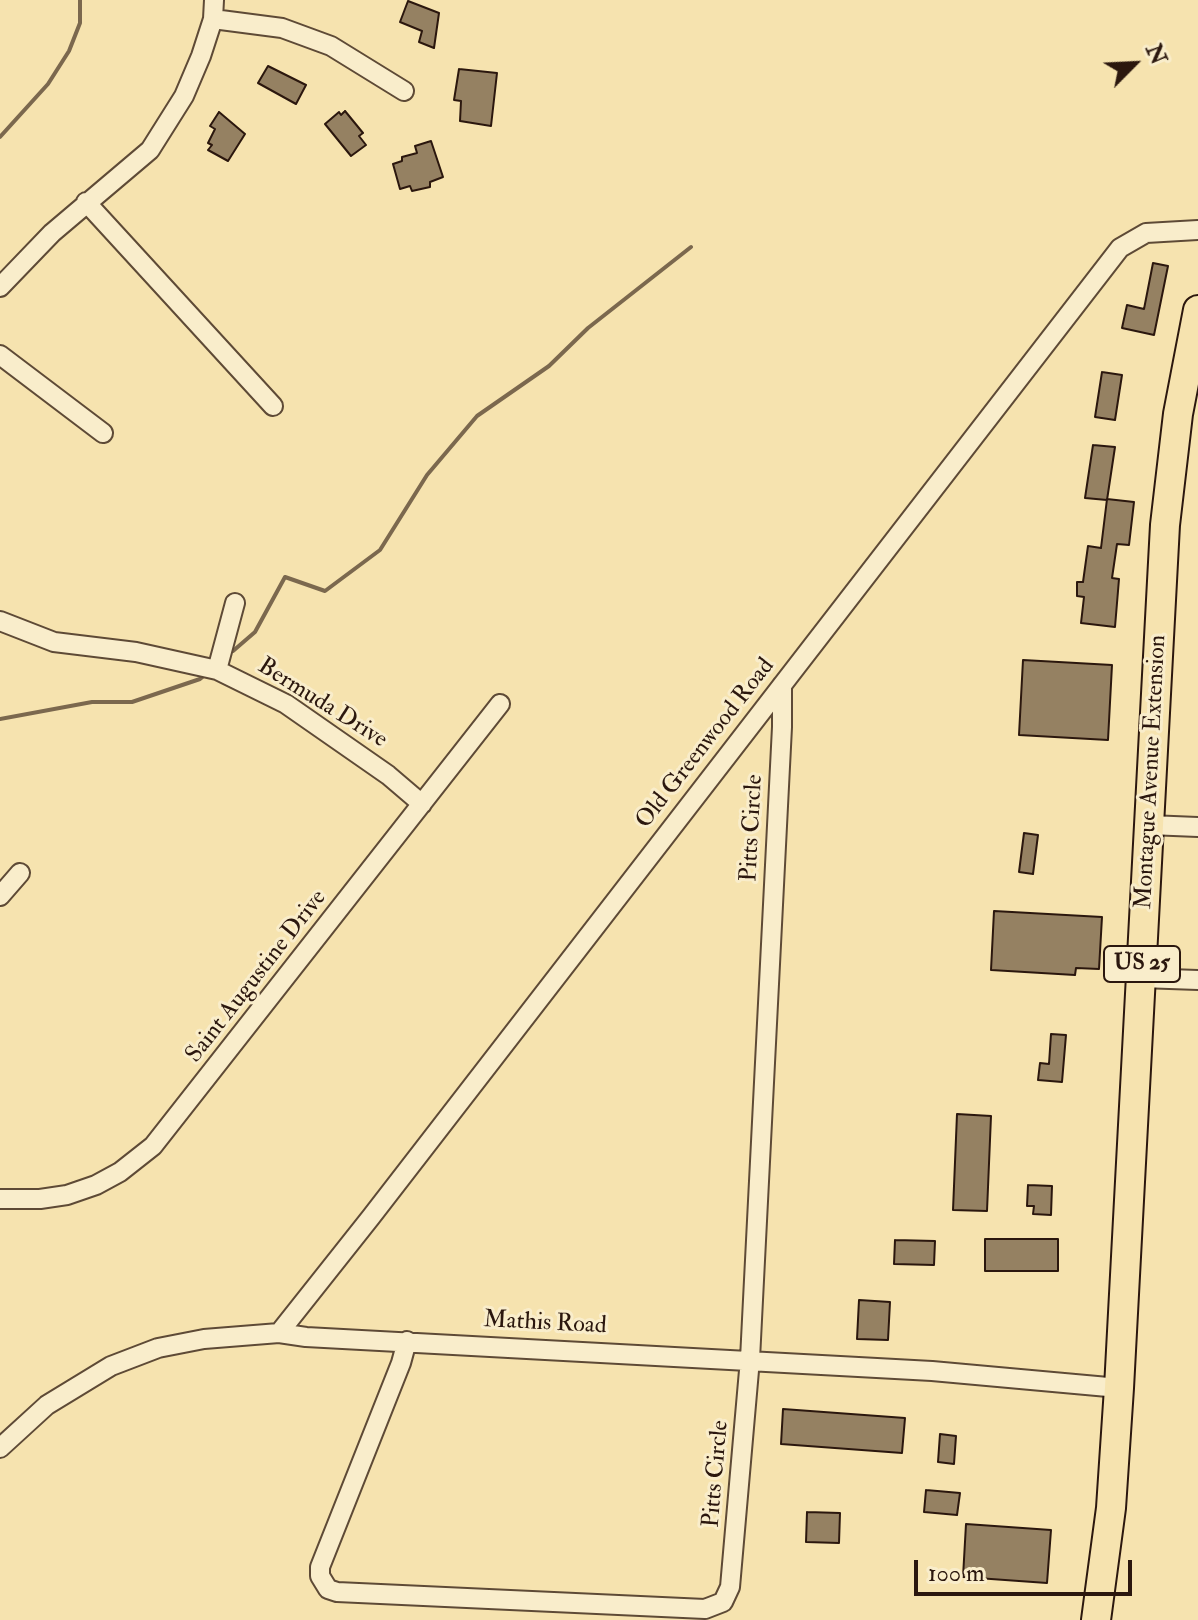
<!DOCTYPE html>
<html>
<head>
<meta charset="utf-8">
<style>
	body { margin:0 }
	#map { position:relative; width:1198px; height:1620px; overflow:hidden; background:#f6e3af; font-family:"IM FELL Double Pica",serif }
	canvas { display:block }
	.north { position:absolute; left:1094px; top:24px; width:80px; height:80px; -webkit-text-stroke:6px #f9edcb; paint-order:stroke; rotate:66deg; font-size:22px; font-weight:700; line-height:32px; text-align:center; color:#2b170e }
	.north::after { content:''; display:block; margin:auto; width:28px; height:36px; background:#2b170e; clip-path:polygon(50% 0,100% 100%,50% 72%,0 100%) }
	.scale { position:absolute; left:914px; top:1560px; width:218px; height:36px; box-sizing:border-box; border:4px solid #2b170e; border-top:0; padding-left:10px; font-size:24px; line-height:28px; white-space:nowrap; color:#2b170e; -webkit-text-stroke:6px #f9edcb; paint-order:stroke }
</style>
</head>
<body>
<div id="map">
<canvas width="1198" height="1620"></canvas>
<div class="north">N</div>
<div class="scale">100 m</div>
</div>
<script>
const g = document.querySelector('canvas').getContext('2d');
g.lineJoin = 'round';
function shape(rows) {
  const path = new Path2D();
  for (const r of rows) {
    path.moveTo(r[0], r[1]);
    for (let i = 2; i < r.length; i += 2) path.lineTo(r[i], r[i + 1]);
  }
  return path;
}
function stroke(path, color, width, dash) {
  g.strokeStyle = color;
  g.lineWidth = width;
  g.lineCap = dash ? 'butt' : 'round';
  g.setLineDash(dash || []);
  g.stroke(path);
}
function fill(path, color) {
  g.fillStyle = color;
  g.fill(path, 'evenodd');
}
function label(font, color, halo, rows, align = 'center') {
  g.font = font + ' "IM FELL Double Pica",serif';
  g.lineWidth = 6;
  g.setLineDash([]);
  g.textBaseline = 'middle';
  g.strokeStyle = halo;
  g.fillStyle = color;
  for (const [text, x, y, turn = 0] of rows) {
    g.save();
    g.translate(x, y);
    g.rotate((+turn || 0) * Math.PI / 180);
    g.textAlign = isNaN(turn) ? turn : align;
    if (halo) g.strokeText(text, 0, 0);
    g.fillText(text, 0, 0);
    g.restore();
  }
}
stroke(shape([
	[0,137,48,84,69,51,80,23,80,0],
	[233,651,255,632,285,577,325,591,380,550,427,475,477,416,549,366,588,328,691,247],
	[0,719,92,702,132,702,200,679,206,674]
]), '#7b684e', 4);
const building = shape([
	[408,1,439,13,434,48,419,42,422,31,400,22,408,1],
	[268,66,306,85,296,104,258,83,268,66],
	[459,69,497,73,491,126,460,121,461,101,454,100,459,69],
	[345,111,363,133,359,136,366,145,351,156,325,124,339,112,341,115,345,111],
	[219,112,245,134,228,161,208,150,212,145,208,143,215,129,210,126,219,112],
	[431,141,443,177,430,182,430,187,412,191,410,186,400,189,393,164,402,161,402,157,417,153,415,146,431,141],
	[1153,263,1168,266,1154,335,1122,328,1127,305,1144,309,1153,263],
	[1102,372,1122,375,1115,420,1095,417,1102,372],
	[1093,445,1115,447,1107,500,1085,498,1093,445],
	[1107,499,1134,502,1129,545,1117,544,1112,578,1119,579,1115,627,1081,623,1084,597,1077,596,1077,582,1083,582,1088,546,1101,548,1107,499],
	[1023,660,1112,665,1108,740,1019,735,1023,660],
	[1024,833,1038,835,1033,874,1019,872,1024,833],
	[994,911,1102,917,1099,969,1076,968,1075,975,991,970,994,911],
	[1051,1034,1066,1035,1062,1082,1038,1080,1040,1063,1049,1064,1051,1034],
	[957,1114,991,1116,987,1211,953,1210,957,1114],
	[1028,1185,1052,1186,1051,1215,1033,1214,1034,1206,1027,1206,1028,1185],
	[985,1239,1058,1239,1058,1271,985,1271,985,1239],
	[895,1240,935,1241,934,1265,894,1264,895,1240],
	[859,1300,890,1302,888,1340,857,1339,859,1300],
	[783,1409,905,1418,902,1453,781,1444,783,1409],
	[940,1434,956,1436,954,1464,938,1462,940,1434],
	[926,1490,960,1493,957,1515,924,1512,926,1490],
	[807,1512,840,1513,839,1543,806,1542,807,1512],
	[966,1524,1051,1530,1047,1583,963,1577,966,1524]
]);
fill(building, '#958162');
stroke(building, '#2b170e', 2);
const minor = shape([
	[213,19,282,28,331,46,404,91],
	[86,202,273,406],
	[0,287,52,233,150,150,184,96,201,56,213,19,214,0],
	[0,355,103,433],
	[0,621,54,642,136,652,217,670,286,704,388,775,422,804],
	[217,670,235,603],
	[1149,825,1198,827],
	[0,896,20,873],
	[1141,978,1198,980],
	[0,1199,40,1199,67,1195,96,1185,120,1172,153,1146,500,704],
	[279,1333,371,1217,1120,248,1146,233,1198,230],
	[407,1341,401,1363,320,1567,320,1576,328,1589,337,1592,705,1609,723,1602,730,1587,750,1359,782,727,782,685],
	[0,1448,47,1405,111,1366,158,1348,204,1339,279,1333,306,1337,932,1371,1119,1388]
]);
const trunk = shape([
	[1096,1620,1111,1508,1119,1388,1165,525,1178,414,1198,310]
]);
stroke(minor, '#5e4a36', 22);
stroke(trunk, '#2b170e', 32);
stroke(minor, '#f9edcb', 18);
stroke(trunk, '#f6e3af', 28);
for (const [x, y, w] of [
	[1142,964,76]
]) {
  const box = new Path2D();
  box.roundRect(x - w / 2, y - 18, w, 36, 6);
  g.fillStyle = '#f9edcb';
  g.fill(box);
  stroke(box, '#2b170e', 2);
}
label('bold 22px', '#2b170e', null, [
	["US 25",1142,964]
]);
label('24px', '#2b170e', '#f9edcb', [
	["Bermuda Drive",322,704,32],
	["Old Greenwood Road",706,744,-52],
	["Montague Avenue Extension",1152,772,-87],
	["Pitts Circle",753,828,-87],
	["Saint Augustine Drive",257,977,-52],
	["Mathis Road",545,1324,3],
	["Pitts Circle",717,1474,-85]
]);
</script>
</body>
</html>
